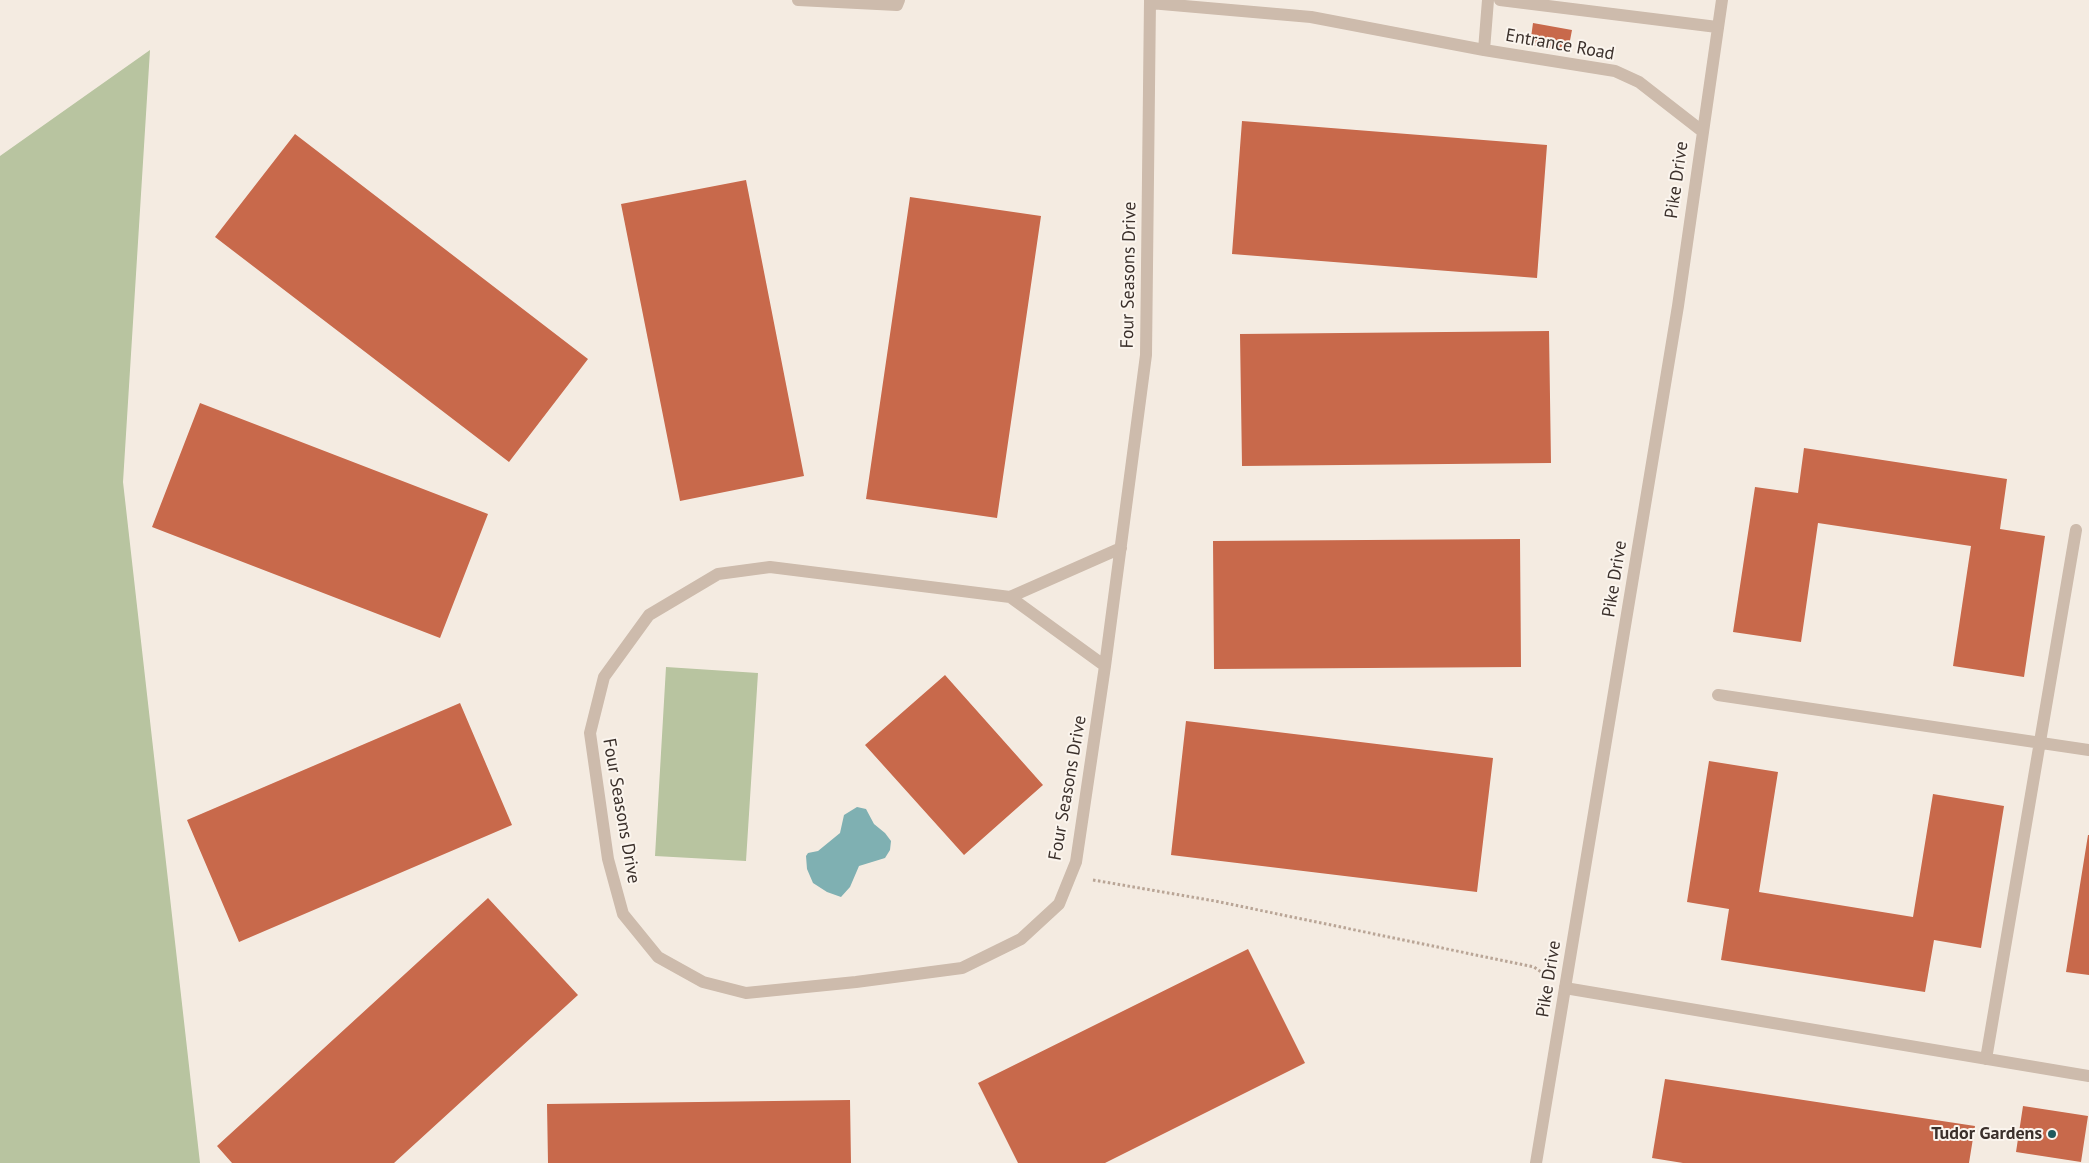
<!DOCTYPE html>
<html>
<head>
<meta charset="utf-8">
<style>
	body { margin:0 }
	canvas { display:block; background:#f4ebe1 }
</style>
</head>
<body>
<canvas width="2089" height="1163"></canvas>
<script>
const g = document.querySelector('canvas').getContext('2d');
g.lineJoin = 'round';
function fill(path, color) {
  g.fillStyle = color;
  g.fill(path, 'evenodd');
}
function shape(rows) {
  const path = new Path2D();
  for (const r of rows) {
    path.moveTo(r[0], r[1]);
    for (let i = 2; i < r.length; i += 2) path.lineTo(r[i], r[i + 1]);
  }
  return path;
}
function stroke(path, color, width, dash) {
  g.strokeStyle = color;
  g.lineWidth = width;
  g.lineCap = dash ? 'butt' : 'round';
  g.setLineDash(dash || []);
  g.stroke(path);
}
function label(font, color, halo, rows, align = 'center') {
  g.font = font + ' "PT Sans",sans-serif';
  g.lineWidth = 4;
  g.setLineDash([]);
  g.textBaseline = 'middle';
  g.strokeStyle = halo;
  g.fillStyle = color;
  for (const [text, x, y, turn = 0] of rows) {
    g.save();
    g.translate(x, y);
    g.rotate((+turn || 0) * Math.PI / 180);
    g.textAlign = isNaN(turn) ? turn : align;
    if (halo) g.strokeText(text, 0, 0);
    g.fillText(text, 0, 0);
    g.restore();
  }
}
fill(shape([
	[150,50,123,482,200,1163,0,1163,0,156],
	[666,667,758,673,746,861,655,856]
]), '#b8c4a0');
fill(shape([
	[857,807,866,809,874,824,885,833,891,841,890,850,885,858,859,866,850,887,841,897,827,892,813,883,807,869,806,856,808,853,818,851,840,833,844,815]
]), '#7fb0b2');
fill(shape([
	[1533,23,1572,30,1568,51,1530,45],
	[1242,121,1547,145,1537,278,1232,254],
	[295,134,588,359,509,462,215,237],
	[746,180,804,476,680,501,621,204],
	[910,197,1041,216,997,518,866,499],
	[1549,331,1551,463,1242,466,1240,334],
	[200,403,488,514,440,638,152,527],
	[1804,448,2007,479,2000,529,2045,536,2024,677,1953,666,1971,546,1818,523,1801,642,1733,632,1755,487,1798,493],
	[1520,539,1521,667,1214,669,1213,541],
	[945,675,1043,785,964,855,865,745],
	[460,703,512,825,239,942,187,820],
	[1186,721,1493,758,1477,892,1171,855],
	[1709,761,1778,772,1759,892,1913,917,1933,794,2004,806,1981,948,1934,940,1925,992,1721,960,1729,909,1687,902],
	[2088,835,2089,835,2089,975,2066,972],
	[488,898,578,995,394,1163,232,1163,217,1146],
	[1248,949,1305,1063,1105,1163,1018,1163,978,1083],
	[1665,1079,1975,1126,1969,1163,1683,1163,1652,1158],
	[850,1100,851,1163,548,1163,547,1104],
	[2023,1106,2088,1116,2081,1162,2016,1152]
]), '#c8694b');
stroke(shape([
	[1093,880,1215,901,1534,967,1544,974]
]), '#b9a596', 3, [2.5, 2.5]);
stroke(shape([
	[798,0,897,5,899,0],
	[1718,695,2089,750],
	[1565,988,2089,1076],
	[1986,1059,2076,530]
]), '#cdbbac', 12);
stroke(shape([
	[1500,0,1717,27],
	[1150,3,1311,17,1484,50,1615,71,1639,82,1702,131],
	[1484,50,1488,0],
	[1010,597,1121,548],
	[1105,666,1010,597,770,567,718,574,649,615,604,677,590,733,608,859,623,914,658,957,703,982,746,993,856,982,962,968,1021,939,1059,904,1076,862,1105,666,1146,355,1150,0],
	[1536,1163,1678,306,1722,0]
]), '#cdbbac', 12);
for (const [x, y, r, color] of [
	[2052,1134,5,"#1f5a5e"]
]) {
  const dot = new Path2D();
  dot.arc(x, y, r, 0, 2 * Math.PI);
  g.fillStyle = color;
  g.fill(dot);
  stroke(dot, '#fbf5ee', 2);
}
label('18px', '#3b302b', '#fbf5ee', [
	["Entrance Road",1560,45,10],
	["Pike Drive",1677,180,-82],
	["Four Seasons Drive",1129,275,-89],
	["Pike Drive",1615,579,-81],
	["Four Seasons Drive",1068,788,-80],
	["Four Seasons Drive",621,811,80],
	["Pike Drive",1549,979,-81]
]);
label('bold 18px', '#3b302b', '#fbf5ee', [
	["Tudor Gardens",2042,1134]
], 'right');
</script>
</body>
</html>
